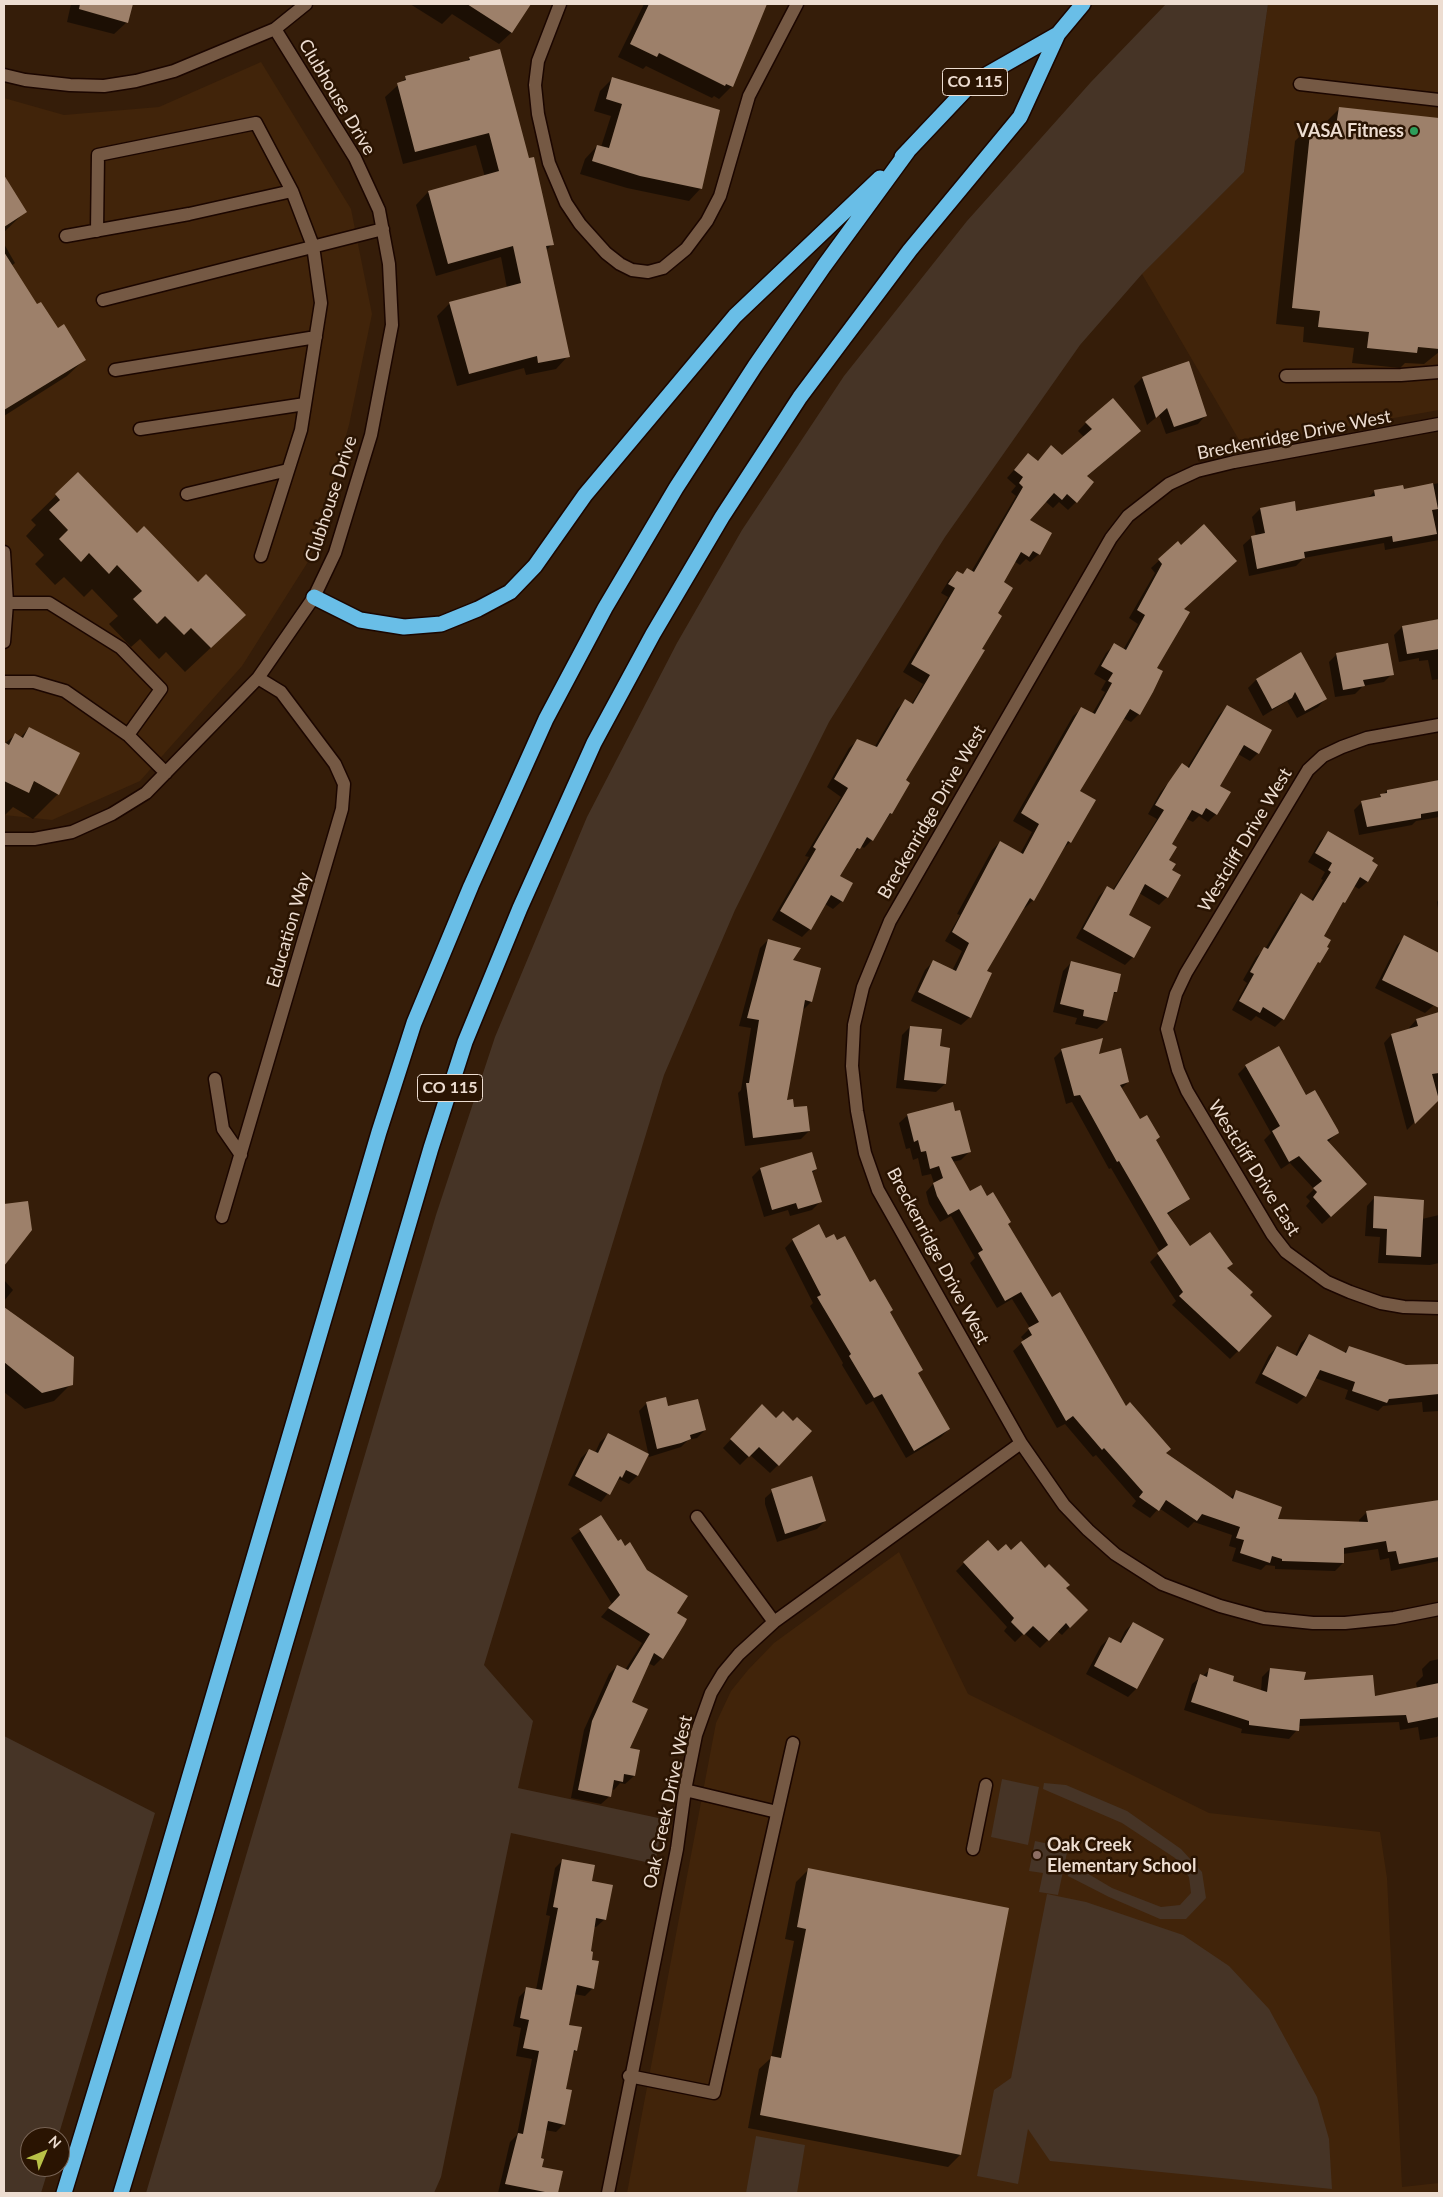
<!DOCTYPE html>
<html>
<head>
<meta charset="utf-8">
<style>
	body { margin:0 }
	#map { position:relative; width:1443px; height:2197px; overflow:hidden; background:#351d09; font-family:Lato,sans-serif }
	canvas { display:block }
	.frame { position:absolute; inset:0; border:5px solid #edddd1; pointer-events:none }
	.north { position:absolute; left:20px; top:2127px; width:50px; height:50px; box-sizing:border-box; background:#2a1402; border:1px solid #786455; border-radius:50%; rotate:45deg; font-size:14px; font-weight:700; line-height:20px; text-align:center; color:#edddd1 }
	.north::after { content:''; display:block; margin:auto; width:18px; height:22px; background:#b8c147; clip-path:polygon(50% 0,100% 100%,50% 72%,0 100%) }
</style>
</head>
<body>
<div id="map">
<canvas width="1443" height="2197"></canvas>
<div class="frame"></div>
<div class="north">N</div>
</div>
<script>
const g = document.querySelector('canvas').getContext('2d');
g.lineJoin = 'round';
function fill(path, color) {
  g.fillStyle = color;
  g.fill(path, 'evenodd');
}
function shape(rows) {
  const path = new Path2D();
  for (const r of rows) {
    path.moveTo(r[0], r[1]);
    for (let i = 2; i < r.length; i += 2) path.lineTo(r[i], r[i + 1]);
  }
  return path;
}
function stroke(path, color, width, dash) {
  g.strokeStyle = color;
  g.lineWidth = width;
  g.lineCap = dash ? 'butt' : 'round';
  g.setLineDash(dash || []);
  g.stroke(path);
}
function label(font, color, halo, rows, align = 'center') {
  g.font = font + ' Lato,sans-serif';
  g.lineWidth = 5;
  g.setLineDash([]);
  g.textBaseline = 'middle';
  g.strokeStyle = halo;
  g.fillStyle = color;
  for (const [text, x, y, turn = 0] of rows) {
    g.save();
    g.translate(x, y);
    g.rotate((+turn || 0) * Math.PI / 180);
    g.textAlign = isNaN(turn) ? turn : align;
    if (halo) g.strokeText(text, 0, 0);
    g.fillText(text, 0, 0);
    g.restore();
  }
}
fill(shape([
	[1268,4,1439,4,1439,410,1242,445,1142,274,1244,172],
	[261,62,351,209,372,314,349,425,311,557,242,666,140,781,52,820,4,815,4,98,64,115,159,107],
	[899,1552,968,1694,1209,1813,1380,1832,1387,1878,1402,2187,1439,2183,1439,2193,627,2193,716,1723,731,1691,748,1670,774,1643]
]), '#41240a');
fill(shape([
	[1166,4,1268,4,1244,172,1142,274,1080,345,945,537,829,722,735,910,664,1075,484,1665,533,1721,518,1788,663,1819,655,1864,511,1833,441,2177,434,2193,146,2193,436,1215,495,1037,587,817,677,643,742,530,844,376,967,221,1091,82],
	[4,1736,155,1813,58,2137,30,2137,30,2167,49,2167,41,2193,4,2193],
	[1002,1779,1039,1787,1028,1845,991,1837],
	[1044,1783,1066,1785,1127,1811,1181,1849,1202,1872,1206,1898,1186,1919,1160,1919,1109,1897,1068,1876,1067,1871,1072,1868,1080,1869,1112,1888,1161,1907,1180,1905,1191,1893,1189,1877,1175,1858,1122,1823,1043,1789],
	[1035,1841,1068,1848,1058,1895,1039,1892,1043,1873,1029,1871],
	[1047,1894,1086,1902,1183,1935,1229,1966,1269,2009,1317,2097,1329,2139,1332,2189,1050,2161,1028,2129,1018,2184,977,2176,994,2090,1011,2078],
	[756,2136,805,2145,797,2193,746,2193]
]), '#463426');
fill(shape([
	[71,4,132,4,127,22,114,34,67,22],
	[410,4,529,4,512,32,499,44,452,14,442,24],
	[644,4,762,4,732,86,719,99,714,96,712,98,646,66,643,69,618,57],
	[470,58,552,244,546,251,568,356,556,369,526,375,524,368,457,386,437,316,450,303,507,288,501,257,436,276,416,205,428,192,485,177,476,145,403,164,385,97,406,78,465,62],
	[612,79,701,188,689,201,627,188,580,174,585,159,597,146,601,147,611,116,594,111,600,91],
	[1339,109,1439,119,1439,352,1424,364,1405,363,1400,368,1352,363,1354,348,1303,342,1304,327,1276,324,1295,141,1311,125,1323,125],
	[4,177,25,212,4,232],
	[4,244,15,263,11,266,37,306,84,360,67,376,4,416],
	[1142,378,1206,415,1198,424,1166,434,1159,415,1147,425,1134,386],
	[1086,423,1131,439,1086,477,1076,502,1068,510,1059,502,1053,508,1045,501,1028,521,1039,554,1030,562,1026,559,1020,565,1014,561,904,781,891,813,872,840,864,848,861,846,850,857,839,876,842,901,833,909,825,904,810,929,802,937,772,920,809,857,805,856,841,797,827,787,849,748,858,740,874,748,897,709,905,701,911,705,923,684,903,672,948,597,941,593,949,580,957,572,962,575,967,570,971,572,1016,496,1011,492,1016,486,1007,478,1020,463,1037,462,1051,447,1062,456,1084,437,1078,431],
	[78,474,137,535,219,640,185,672,166,652,159,659,140,639,131,647,109,624,118,616,92,589,84,597,64,577,55,585,35,564,44,555,26,536,36,525,31,520],
	[1439,483,1439,540,1385,550,1384,543,1304,558,1296,566,1249,576,1243,545,1252,537,1256,536,1252,517,1260,509,1295,512,1367,499,1375,491,1403,490],
	[1178,543,1182,609,1155,668,1152,691,1139,714,1131,722,1123,718,1079,791,1070,842,1062,850,1033,900,1025,908,1023,907,985,972,970,1017,961,1025,911,1001,925,970,933,962,952,971,962,951,945,941,960,915,957,914,992,850,1000,842,1020,854,1032,832,1013,821,1073,716,1082,708,1092,714,1105,692,1101,690,1106,681,1094,674,1106,653,1114,645,1123,650,1138,624,1129,618,1155,573,1151,568],
	[1439,619,1439,679,1432,680,1428,660,1419,661,1419,658,1399,662,1394,635,1402,627],
	[1337,654,1392,674,1384,682,1363,686,1355,694,1335,697,1329,662],
	[1276,669,1326,698,1318,707,1297,718,1287,701,1263,716,1248,688,1256,680],
	[1227,707,1258,753,1250,761,1238,754,1218,786,1216,814,1208,822,1199,816,1193,822,1185,818,1170,844,1168,861,1171,871,1167,897,1159,905,1139,893,1127,915,1133,957,1125,965,1076,938,1099,896,1107,888,1112,891,1157,819,1148,814,1160,793,1182,765,1187,768,1219,715],
	[29,728,58,794,33,819,13,807,4,816,4,744,15,735,20,738],
	[1439,779,1439,817,1416,821,1412,825,1359,835,1354,810,1362,802,1377,799,1387,791,1429,784],
	[1328,833,1368,881,1359,889,1354,886,1338,908,1322,936,1327,949,1312,969,1283,1019,1275,1027,1256,1016,1251,1021,1232,1010,1247,983,1243,980,1256,957,1265,949,1293,903,1301,895,1311,901,1323,880,1321,879,1325,872,1308,862,1320,841],
	[1439,899,1439,915,1437,902],
	[1405,937,1439,954,1439,994,1434,1005,1425,1013,1375,988,1397,945],
	[768,940,791,961,819,969,811,1002,802,1011,785,1101,809,1131,801,1139,745,1146,738,1093,741,1090,751,1028,739,1026,760,948],
	[1071,963,1116,992,1111,996,1106,1021,1097,1029,1075,1024,1077,1018,1053,1012,1063,971],
	[1439,1014,1439,1097,1407,1130,1384,1043,1391,1035,1409,1030,1409,1028,1416,1020],
	[910,1027,939,1047,945,1084,936,1092,896,1088,902,1035],
	[1062,1050,1097,1056,1128,1082,1121,1089,1139,1121,1155,1141,1189,1199,1167,1215,1190,1248,1231,1264,1226,1269,1248,1295,1238,1351,1230,1359,1172,1305,1176,1301,1150,1262,1160,1252,1111,1168,1109,1169,1072,1102,1066,1104,1054,1058],
	[1246,1066,1306,1096,1337,1133,1327,1143,1357,1192,1322,1224,1306,1206,1310,1201,1306,1197,1314,1189,1290,1163,1281,1169,1264,1140,1271,1133,1238,1074],
	[908,1115,969,1152,961,1160,952,1162,970,1193,1007,1225,1052,1298,1125,1408,1164,1454,1230,1498,1236,1492,1277,1520,1359,1523,1359,1520,1367,1512,1439,1500,1439,1561,1391,1571,1389,1558,1380,1560,1378,1549,1343,1554,1343,1563,1335,1571,1275,1569,1275,1566,1266,1565,1261,1570,1232,1561,1236,1548,1229,1546,1232,1535,1194,1522,1188,1528,1159,1508,1150,1518,1132,1506,1136,1501,1096,1455,1093,1457,1065,1424,1057,1428,1013,1351,1024,1341,1021,1337,1030,1328,1012,1299,997,1308,970,1263,975,1258,951,1216,940,1222,929,1204,926,1192,934,1183,931,1174,922,1176,918,1158,913,1160,910,1148,906,1149,899,1123],
	[811,1154,816,1169,812,1173,820,1202,812,1210,790,1216,788,1210,764,1217,752,1177,760,1169],
	[1375,1197,1422,1219,1439,1215,1439,1263,1430,1265,1378,1263,1380,1237,1365,1236,1367,1206],
	[27,1202,30,1229,4,1264,4,1206],
	[826,1239,870,1284,889,1313,922,1369,917,1374,949,1429,941,1437,906,1458,873,1401,866,1405,842,1365,843,1363,810,1306,813,1303,785,1248,793,1240],
	[4,1280,13,1290,4,1301],
	[4,1308,73,1357,71,1384,54,1401,25,1409,4,1392],
	[1309,1335,1344,1353,1349,1347,1406,1367,1439,1364,1439,1411,1423,1412,1422,1402,1383,1406,1378,1411,1345,1399,1348,1390,1315,1378,1305,1396,1297,1404,1255,1383,1269,1355,1277,1347,1295,1356,1301,1343],
	[647,1403,668,1408,705,1430,697,1438,688,1440,681,1447,649,1457,639,1411],
	[754,1414,778,1465,770,1473,750,1455,740,1465,723,1448],
	[609,1434,648,1454,637,1476,629,1484,619,1479,601,1502,568,1485,581,1458,589,1450,595,1453,600,1442],
	[774,1490,825,1521,817,1529,777,1542,765,1504,765,1498],
	[601,1516,617,1542,676,1613,662,1658,654,1666,648,1663,630,1703,628,1749,639,1751,634,1776,625,1784,620,1783,614,1790,611,1789,610,1796,601,1804,571,1798,584,1730,609,1674,617,1666,625,1670,642,1643,601,1617,612,1604,571,1538],
	[1011,1552,1045,1569,1086,1610,1062,1635,1057,1631,1040,1648,1024,1633,1015,1642,1004,1631,1007,1627,956,1571,964,1563,998,1553],
	[1133,1623,1163,1639,1136,1689,1128,1697,1086,1674,1101,1646,1109,1638,1119,1643,1125,1631],
	[1439,1659,1439,1735,1437,1737,1420,1740,1418,1727,1400,1730,1399,1722,1298,1726,1297,1730,1289,1739,1241,1733,1242,1729,1184,1710,1192,1684,1210,1670,1231,1682,1261,1691,1262,1677,1270,1669,1303,1682,1373,1697,1417,1688,1416,1683,1423,1676,1422,1669,1430,1661],
	[563,1860,591,1882,605,1919,596,1927,594,1927,589,1952,593,1988,585,1996,574,1994,568,2026,576,2050,572,2055,565,2090,564,2124,556,2132,545,2130,540,2159,541,2168,561,2172,557,2193,498,2193,510,2142,517,2135,532,2059,516,2056,521,2028,513,2026,519,1997,527,1989,536,1990,550,1916,546,1915,555,1868],
	[808,1870,960,2155,948,2167,748,2128,759,2069,771,2058,794,1941,785,1939,796,1882]
]), '#0007');
fill(shape([
	[80,4,133,4,128,23,79,9],
	[467,4,531,4,512,33],
	[649,4,767,4,733,87,726,84,725,86,659,53,657,57,630,44],
	[500,49,529,158,534,157,554,245,546,246,570,357,538,363,537,356,469,374,449,302,521,283,513,246,448,264,428,191,499,171,489,133,415,152,397,83,406,80,405,76,470,60,469,57],
	[612,77,720,110,702,189,640,176,592,161,597,145,609,148,622,104,606,99],
	[1339,107,1439,118,1439,349,1418,347,1417,353,1367,348,1369,332,1318,327,1320,311,1292,308,1311,123,1336,126],
	[4,175,27,212,4,227],
	[4,252,37,304,41,302,58,328,64,324,86,360,4,410],
	[1189,361,1207,416,1174,427,1167,408,1156,418,1142,377],
	[1113,398,1141,431,1087,476,1094,482,1077,503,1067,494,1062,500,1054,493,1030,520,1052,533,1040,555,1033,551,1029,557,1021,552,1004,582,1013,588,998,613,1002,616,982,649,985,650,906,780,910,783,892,814,890,813,873,841,867,837,860,849,857,848,840,876,853,883,843,902,831,895,811,930,780,911,816,849,813,847,848,788,834,779,857,739,877,747,905,699,913,704,930,675,911,664,955,588,948,584,957,571,963,574,967,568,974,572,1023,487,1019,483,1023,477,1014,470,1028,453,1038,461,1051,445,1062,455,1092,429,1085,422],
	[78,472,137,533,144,526,198,582,206,574,246,615,211,648,191,628,184,635,165,616,157,624,133,599,142,591,117,565,109,574,89,553,81,562,59,539,68,530,49,510,60,500,55,494],
	[1433,483,1438,509,1432,510,1437,534,1393,542,1392,536,1304,552,1305,558,1257,569,1251,536,1265,533,1260,508,1295,501,1296,511,1375,496,1374,490,1403,485,1404,489],
	[1204,524,1237,561,1184,609,1190,612,1157,668,1163,671,1153,692,1140,715,1130,709,1080,791,1096,800,1071,843,1068,841,1034,901,1030,898,987,971,992,973,971,1018,918,992,933,960,956,971,969,943,952,932,1000,841,1023,854,1039,824,1021,813,1081,707,1095,714,1112,683,1108,681,1113,673,1101,666,1114,643,1126,650,1145,615,1137,610,1162,564,1158,559,1178,541,1181,545],
	[1439,619,1439,649,1407,654,1402,626],
	[1388,643,1394,675,1363,680,1365,686,1343,690,1336,653],
	[1301,652,1327,699,1305,711,1295,692,1292,698,1272,709,1256,679],
	[1227,705,1272,730,1259,754,1244,745,1220,786,1231,792,1217,815,1206,808,1202,815,1192,810,1172,844,1177,847,1169,860,1176,864,1172,870,1181,875,1168,898,1145,884,1129,915,1151,927,1134,958,1083,929,1107,886,1114,890,1164,810,1155,805,1168,783,1182,763,1189,768],
	[29,727,80,753,59,795,34,781,29,793,4,781,4,742,9,745,15,733,23,738],
	[1439,780,1439,811,1421,814,1421,818,1367,827,1361,801,1381,797,1380,794,1387,793,1387,790],
	[1328,831,1374,858,1372,861,1378,865,1368,882,1360,877,1345,903,1343,902,1324,936,1331,940,1327,947,1329,948,1320,963,1318,962,1284,1020,1263,1007,1260,1013,1239,1001,1254,974,1250,972,1264,947,1268,949,1301,893,1313,901,1331,872,1328,870,1332,863,1315,853],
	[1404,935,1439,953,1439,1008,1382,980],
	[768,939,801,948,793,960,821,968,812,1002,805,1000,787,1100,793,1099,794,1107,807,1106,810,1131,753,1138,746,1083,749,1083,759,1020,747,1018],
	[1071,961,1121,974,1117,992,1114,992,1107,1021,1083,1016,1084,1010,1060,1004],
	[1439,1012,1439,1073,1432,1074,1439,1100,1415,1124,1391,1034,1418,1026,1416,1019],
	[910,1026,942,1029,940,1046,950,1048,946,1084,904,1080],
	[1103,1038,1099,1054,1121,1048,1129,1082,1120,1085,1140,1119,1147,1115,1160,1137,1156,1140,1190,1199,1167,1213,1190,1246,1210,1232,1233,1264,1227,1268,1253,1292,1250,1295,1272,1316,1239,1352,1179,1296,1183,1292,1157,1253,1168,1245,1119,1161,1117,1162,1080,1095,1074,1096,1061,1049],
	[1279,1046,1306,1095,1315,1090,1338,1130,1339,1133,1327,1140,1367,1184,1331,1217,1313,1197,1317,1192,1313,1188,1322,1181,1299,1156,1289,1162,1272,1131,1280,1126,1245,1065],
	[953,1102,955,1111,960,1110,971,1152,951,1157,970,1191,981,1185,987,1196,993,1192,1011,1222,1008,1224,1052,1297,1060,1292,1126,1406,1130,1402,1171,1449,1166,1453,1233,1499,1236,1490,1282,1507,1278,1519,1368,1522,1366,1511,1439,1500,1439,1557,1399,1564,1396,1551,1388,1552,1386,1541,1344,1548,1344,1563,1282,1561,1282,1559,1272,1556,1270,1563,1240,1553,1244,1540,1236,1538,1240,1527,1202,1514,1197,1521,1166,1500,1159,1511,1139,1497,1143,1492,1104,1448,1102,1450,1073,1416,1066,1421,1021,1342,1032,1335,1028,1328,1039,1322,1021,1292,1005,1301,978,1253,983,1250,959,1209,948,1215,937,1196,933,1183,943,1178,939,1166,930,1169,926,1151,921,1152,918,1140,914,1142,907,1114],
	[812,1152,817,1169,812,1171,822,1202,798,1209,796,1203,772,1210,760,1168],
	[1374,1196,1424,1200,1421,1257,1386,1255,1387,1229,1373,1228],
	[28,1201,32,1230,4,1266,4,1204],
	[819,1224,826,1238,834,1234,837,1240,845,1236,870,1282,875,1279,893,1310,890,1312,923,1370,918,1373,950,1429,914,1451,882,1394,874,1398,849,1356,851,1354,817,1297,821,1295,792,1239],
	[4,1307,74,1357,73,1385,42,1393,4,1362],
	[1309,1334,1346,1353,1349,1346,1406,1365,1439,1364,1439,1394,1389,1399,1387,1403,1352,1391,1355,1382,1320,1370,1306,1397,1262,1374,1277,1346,1297,1356],
	[666,1397,668,1406,698,1399,706,1430,690,1435,691,1439,681,1443,657,1449,646,1402],
	[762,1404,776,1418,783,1411,793,1421,797,1417,812,1431,779,1466,759,1447,749,1457,730,1439],
	[608,1433,649,1454,638,1476,626,1470,622,1478,620,1476,610,1495,575,1476,589,1449,598,1453],
	[812,1476,826,1521,785,1534,771,1489],
	[601,1515,618,1541,621,1539,625,1546,630,1542,647,1570,688,1596,677,1613,687,1619,684,1625,663,1659,654,1653,632,1702,648,1709,630,1748,640,1750,635,1776,624,1774,623,1782,614,1780,611,1797,578,1790,592,1721,617,1665,628,1670,650,1634,608,1608,620,1595,579,1529],
	[988,1540,998,1551,1006,1544,1011,1550,1021,1541,1045,1568,1049,1564,1070,1585,1066,1588,1088,1610,1070,1628,1066,1623,1049,1641,1033,1626,1024,1635,1011,1622,1014,1618,963,1562],
	[1133,1622,1164,1639,1137,1689,1094,1666,1109,1637,1121,1643],
	[1209,1668,1234,1676,1233,1681,1267,1692,1270,1668,1306,1672,1304,1680,1373,1675,1375,1696,1439,1683,1439,1717,1408,1723,1406,1715,1300,1719,1299,1731,1249,1725,1249,1721,1191,1702,1200,1674,1207,1677],
	[562,1859,595,1865,592,1881,613,1885,606,1920,596,1918,591,1951,593,1952,592,1960,599,1961,594,1989,577,1985,569,2025,582,2027,577,2051,574,2050,566,2089,572,2090,565,2125,548,2121,541,2158,544,2159,542,2167,563,2171,558,2193,550,2193,505,2184,518,2133,523,2134,539,2051,523,2048,529,2020,520,2018,526,1987,542,1990,558,1908,553,1907],
	[808,1868,1009,1908,961,2155,760,2115,771,2056,781,2058,806,1929,797,1927]
]), '#9d806a');
const minor = shape([
	[560,4,538,61,535,85,538,114,549,163,566,203,580,224,606,253,620,264,632,270,648,272,663,268,686,249,707,221,720,196,749,96,797,4],
	[4,75,25,80,70,85,104,86,136,81,174,71,275,29,306,4],
	[1300,84,1439,100],
	[97,231,98,155,256,123,292,191,313,246,321,303,301,430,261,556],
	[66,236,189,214,292,191],
	[103,300,383,229],
	[115,370,316,337],
	[1286,376,1401,375,1439,372],
	[1439,424,1234,462,1197,471,1169,484,1128,516,1111,538,890,921,863,987,854,1025,852,1066,857,1111,865,1153,878,1190,1021,1443,1064,1505,1088,1530,1115,1554,1162,1584,1220,1606,1264,1618,1313,1623,1345,1623,1394,1618,1439,1609],
	[140,429,305,404],
	[187,494,288,470],
	[7,603,49,603,121,648,161,689,128,735],
	[4,642,7,603,4,552],
	[4,682,34,682,65,691,128,735,166,773],
	[1439,725,1367,738,1342,747,1323,756,1308,770,1186,973,1176,994,1167,1029,1178,1070,1187,1091,1272,1234,1286,1252,1327,1282,1350,1292,1381,1303,1404,1307,1439,1308],
	[4,839,34,839,72,832,112,814,146,793,258,678,314,597,335,553,371,435,392,325,389,264,379,210,355,158,275,29],
	[215,1079,223,1129,241,1155],
	[222,1217,342,809,344,784,335,764,281,692,258,678],
	[697,1517,774,1622],
	[685,1790,777,1812],
	[973,1849,986,1785],
	[629,2076,714,2093,793,1743],
	[608,2193,677,1849,685,1790,696,1735,711,1693,723,1673,739,1654,774,1622,1021,1443]
]);
const highway = shape([
	[902,157,972,83,1058,34],
	[314,597,360,620,404,627,441,624,478,609,510,592,535,566,585,495,735,316,880,178],
	[64,2193,153,1901,379,1132,414,1023,471,886,546,719,605,608,676,488,755,366,824,266,908,151],
	[121,2193,205,1916,431,1148,465,1042,520,908,594,743,653,634,722,517,800,397,910,250,1020,117,1058,34,1083,4]
]);
stroke(minor, '#1b0600', 15);
stroke(highway, '#1b0600', 18);
stroke(minor, '#755944', 12);
stroke(highway, '#69bee7', 15);
for (const [x, y, r, color] of [
	[1414,131,5,"#2e9e5b"],
	[1037,1855,5,"#8d6e63"]
]) {
  const dot = new Path2D();
  dot.arc(x, y, r, 0, 2 * Math.PI);
  g.fillStyle = color;
  g.fill(dot);
  stroke(dot, '#2a1402', 2);
}
for (const [x, y, w] of [
	[975,82,65],
	[450,1088,65]
]) {
  const box = new Path2D();
  box.roundRect(x - w / 2, y - 13.5, w, 27, 4);
  g.fillStyle = '#2a1402';
  g.fill(box);
  stroke(box, '#edddd1', 1);
}
label('bold 16px', '#edddd1', null, [
	["CO 115",975,82],
	["CO 115",450,1088]
]);
label('18px', '#edddd1', '#2a1402', [
	["Clubhouse Drive",337,97,59],
	["Breckenridge Drive West",1294,435,-11],
	["Clubhouse Drive",331,499,-72],
	["Breckenridge Drive West",932,812,-60],
	["Westcliff Drive West",1245,840,-59],
	["Education Way",289,930,-74],
	["Westcliff Drive East",1254,1168,58],
	["Breckenridge Drive West",938,1256,62],
	["Oak Creek Drive West",668,1802,-78]
]);
label('bold 18px', '#edddd1', '#2a1402', [
	["VASA Fitness",1404,131],
	["Oak Creek",1047,1845,"left"],
	["Elementary School",1047,1866,"left"]
], 'right');
</script>
</body>
</html>
